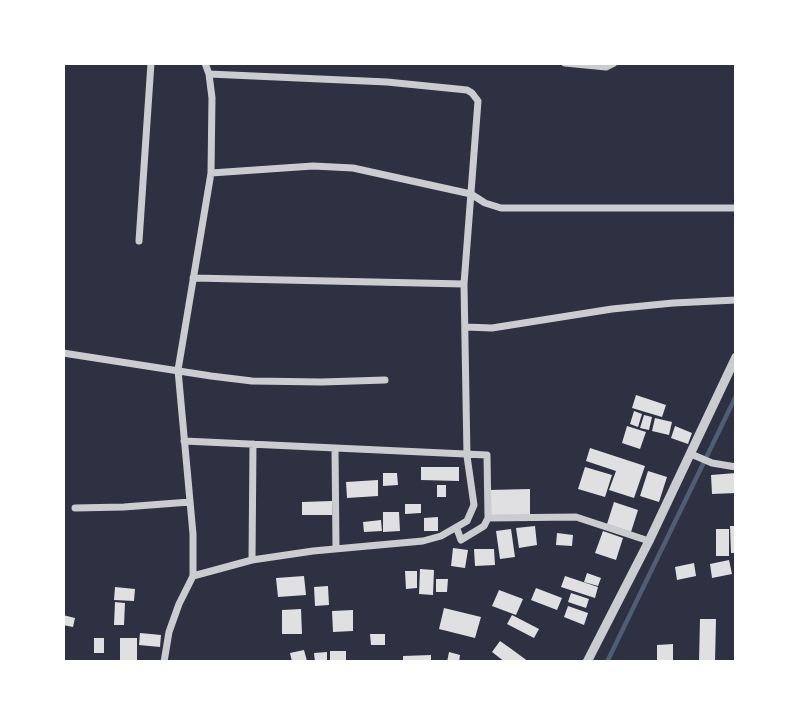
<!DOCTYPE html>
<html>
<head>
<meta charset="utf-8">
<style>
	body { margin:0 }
	#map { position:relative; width:799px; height:725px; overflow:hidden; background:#2d3142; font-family:Jost,sans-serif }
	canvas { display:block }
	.frame { position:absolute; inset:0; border:65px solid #fff; pointer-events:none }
</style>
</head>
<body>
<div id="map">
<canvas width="799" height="725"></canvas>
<div class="frame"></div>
</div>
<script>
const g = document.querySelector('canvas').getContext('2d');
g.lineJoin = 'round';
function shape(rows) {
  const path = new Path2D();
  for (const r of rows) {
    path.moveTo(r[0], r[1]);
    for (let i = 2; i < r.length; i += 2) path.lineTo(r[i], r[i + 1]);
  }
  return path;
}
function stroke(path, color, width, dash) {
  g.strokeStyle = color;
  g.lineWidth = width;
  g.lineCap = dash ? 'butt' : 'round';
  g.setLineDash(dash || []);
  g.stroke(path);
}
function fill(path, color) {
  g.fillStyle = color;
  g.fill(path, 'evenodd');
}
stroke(shape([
	[607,662,736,396]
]), '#4f5d75', 4.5);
fill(shape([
	[636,395,666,405,662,417,632,408],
	[634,411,642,414,638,427,630,424],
	[644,415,652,417,649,430,640,428],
	[655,418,672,422,669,435,652,431],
	[627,426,646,432,640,449,622,443],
	[675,426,692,433,688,444,671,438],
	[590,448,645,466,634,498,609,490,616,471,586,461],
	[421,467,459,467,459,481,421,480],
	[585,467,612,475,605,497,578,489],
	[648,471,667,477,659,502,640,496],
	[383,473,397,473,398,485,383,486],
	[736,473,736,493,712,494,711,475],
	[378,480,378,496,347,498,346,482],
	[437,485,446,485,446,497,437,497],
	[530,489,530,516,490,517,489,490],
	[332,501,332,515,302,515,302,502],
	[614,502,638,510,631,532,607,524],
	[405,504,421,504,421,513,405,514],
	[383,512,399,512,400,531,383,532],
	[438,517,438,531,424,531,424,518],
	[381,520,382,531,364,532,363,522],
	[535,526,537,545,519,548,516,528],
	[730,526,736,526,736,553,731,553],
	[511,529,515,557,500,559,496,531],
	[716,529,729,529,729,556,716,556],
	[603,531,623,538,616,560,595,553],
	[557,533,573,535,572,546,556,545],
	[453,548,468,550,465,568,451,566],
	[474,549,494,549,495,565,475,566],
	[729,560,732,574,712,578,710,564],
	[694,563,696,576,677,580,675,567],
	[420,569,434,570,433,595,419,594],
	[405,571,417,571,417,588,406,589],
	[587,573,601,578,598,586,584,582],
	[304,576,306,595,278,597,276,578],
	[565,576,598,587,595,598,561,587],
	[436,579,448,579,447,592,436,592],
	[328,586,329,605,315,606,314,587],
	[115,587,135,589,134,601,114,600],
	[536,588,562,598,557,610,531,600],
	[499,590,523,599,516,615,492,606],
	[571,593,589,599,586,608,568,602],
	[115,602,125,603,124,625,114,625],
	[568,606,588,613,584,625,564,617],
	[444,608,481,617,475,638,439,629],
	[301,609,302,634,282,634,282,610],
	[353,610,353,631,333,632,332,611],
	[63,615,75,618,73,627,63,625],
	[512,615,539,629,534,638,507,624],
	[700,619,716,619,715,662,699,662],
	[140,633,161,635,160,647,139,645],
	[370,634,385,634,385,645,371,645],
	[94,638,104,638,104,653,94,653],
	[120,638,137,638,137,660,120,660],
	[500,641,510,648,529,662,505,662,492,652],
	[673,644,673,662,657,662,657,645],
	[304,650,307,661,292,662,290,653],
	[330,651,346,651,346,662,330,662],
	[327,652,327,662,315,662,314,653],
	[449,652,460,655,459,662,447,662],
	[431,655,431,662,403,662,403,656]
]), '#e0e0e3');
stroke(shape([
	[205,63,209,74],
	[565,63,606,67,614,63],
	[211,173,313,166,353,168,471,194,485,203,501,208,736,208],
	[139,241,151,63],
	[193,278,464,284],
	[465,327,492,328,612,309,673,303,736,300],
	[63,353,211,376,252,381,322,382,385,380],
	[184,441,487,455,488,518,484,526,461,540,457,529],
	[335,448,336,548],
	[691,454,712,463,736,467],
	[75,508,124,507,190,502],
	[488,518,576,517,649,541],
	[252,560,253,444],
	[164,662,169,632,179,604,193,576,193,534,178,370,211,173,212,98,209,74,387,82,467,90,472,93,478,101,464,284,467,456,474,505,467,521,441,536,423,541,313,551,252,560,193,576]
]), '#caccd0', 7);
stroke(shape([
	[587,662,649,541,736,357]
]), '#caccd0', 9);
</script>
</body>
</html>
